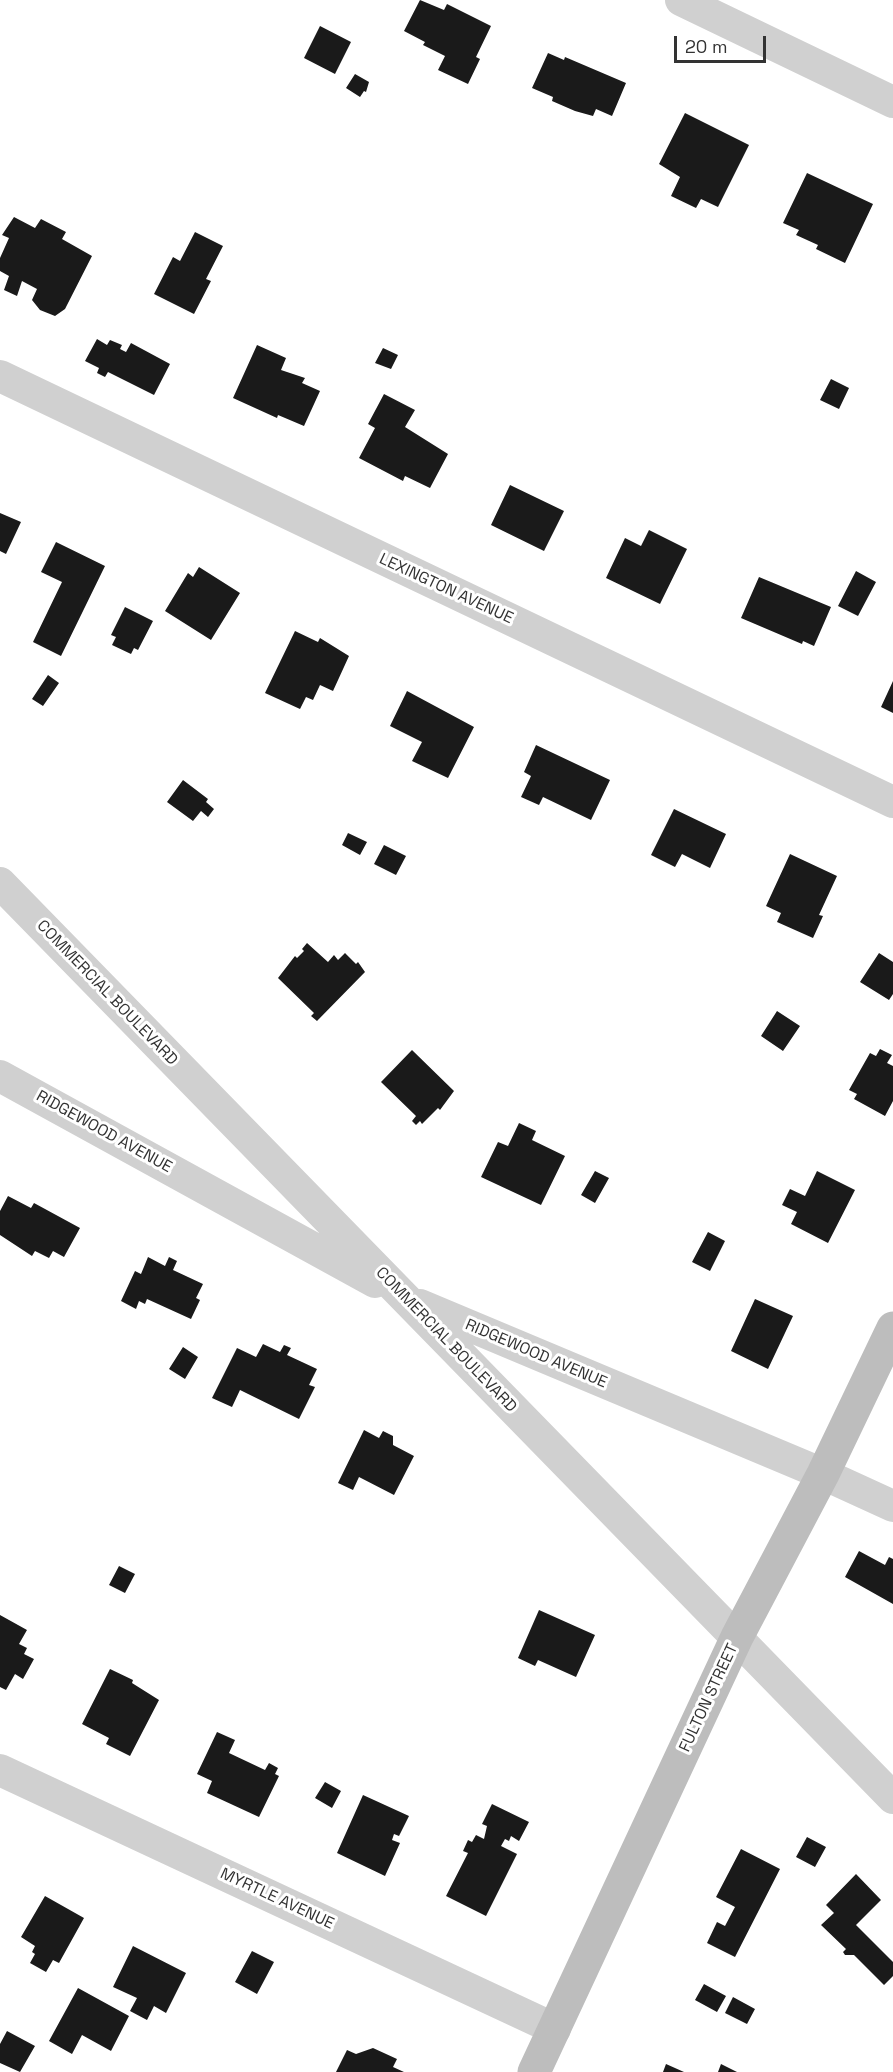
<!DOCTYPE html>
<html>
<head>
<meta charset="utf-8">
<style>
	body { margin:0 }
	#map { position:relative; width:893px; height:2072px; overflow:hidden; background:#fff; font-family:"Space Grotesk",sans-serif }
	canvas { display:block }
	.scale { position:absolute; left:674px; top:36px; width:92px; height:27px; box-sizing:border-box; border:3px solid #333; border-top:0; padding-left:8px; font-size:18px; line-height:21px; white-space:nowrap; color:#333; -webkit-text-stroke:4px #fff; paint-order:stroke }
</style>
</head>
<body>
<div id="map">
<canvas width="893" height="2072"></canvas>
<div class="scale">20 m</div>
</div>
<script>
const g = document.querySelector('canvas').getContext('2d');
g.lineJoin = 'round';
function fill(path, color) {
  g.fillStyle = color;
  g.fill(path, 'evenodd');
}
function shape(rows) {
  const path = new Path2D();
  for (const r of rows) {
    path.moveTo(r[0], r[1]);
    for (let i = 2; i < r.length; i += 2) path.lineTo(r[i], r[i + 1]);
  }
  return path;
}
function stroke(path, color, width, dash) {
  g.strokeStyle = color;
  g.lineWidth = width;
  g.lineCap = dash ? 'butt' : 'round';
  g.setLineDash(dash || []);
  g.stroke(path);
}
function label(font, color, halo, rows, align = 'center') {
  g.font = font + ' "Space Grotesk",sans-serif';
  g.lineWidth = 6;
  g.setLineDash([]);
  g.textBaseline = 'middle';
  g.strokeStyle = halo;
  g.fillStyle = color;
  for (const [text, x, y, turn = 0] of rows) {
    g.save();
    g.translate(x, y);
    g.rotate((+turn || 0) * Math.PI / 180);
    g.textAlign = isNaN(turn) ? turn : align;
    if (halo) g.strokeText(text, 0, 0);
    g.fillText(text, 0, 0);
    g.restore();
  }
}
fill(shape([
	[420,0,444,10,447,4,491,26,476,57,480,59,468,84,438,70,445,56,423,45,425,42,404,31],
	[320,26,351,42,335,74,304,58],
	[548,53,564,60,565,57,626,83,612,116,596,109,593,116,575,111,552,101,553,97,532,88],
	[355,74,369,82,366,92,364,91,360,97,346,88],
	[685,113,749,145,718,207,701,199,696,208,671,196,680,177,659,164],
	[807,173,873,204,845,263,816,249,818,245,796,235,799,230,783,223],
	[14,217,35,228,41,219,66,232,62,239,92,256,65,309,55,316,40,310,32,300,37,289,22,281,17,296,4,290,9,276,0,271,0,258,9,238,2,235],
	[195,232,223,246,206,279,211,281,194,314,154,294,173,257,180,261],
	[97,339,107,345,110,340,122,345,120,349,126,352,131,343,170,364,154,395,108,372,105,377,97,373,99,368,85,361],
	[257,345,286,358,281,370,305,378,302,383,320,391,304,426,278,415,277,418,233,398],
	[383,348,398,355,391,369,375,363],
	[831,379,849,388,839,409,820,400],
	[384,394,415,410,405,427,448,454,430,488,405,476,403,481,359,458,375,428,368,424],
	[510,485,564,511,544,551,491,525],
	[0,513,21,522,6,554,0,551],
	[649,530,687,549,660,604,606,578,625,538,641,546],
	[56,542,105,566,61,656,33,642,62,582,41,572],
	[199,567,240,593,211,640,165,611,188,573,193,577],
	[856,571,876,582,858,616,838,606],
	[759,577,831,607,814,646,803,641,802,644,741,618],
	[125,607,153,621,138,650,134,648,131,654,112,645,116,637,111,635],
	[295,631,318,642,320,638,349,656,333,691,320,685,313,700,306,697,300,709,265,693],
	[48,675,59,683,43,706,32,699],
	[893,681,893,713,881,707],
	[407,691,474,727,448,778,412,761,422,742,390,726],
	[536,745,610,780,591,820,543,797,539,805,521,797,531,776,524,772],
	[183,780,208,799,206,802,214,809,208,817,201,811,193,821,167,802],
	[674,809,726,834,710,868,682,854,675,867,651,855],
	[348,833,367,842,360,855,342,845],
	[384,845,406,856,396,875,374,864],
	[790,854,837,876,819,915,823,916,813,938,777,922,781,913,766,906],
	[307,943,328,962,334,955,338,960,345,953,356,964,358,962,365,972,317,1021,311,1016,314,1013,278,978,295,956,297,958,304,951,302,949],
	[879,953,893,962,893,994,889,1000,860,982],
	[777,1011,800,1026,783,1051,761,1036],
	[880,1049,892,1055,887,1063,893,1066,893,1101,885,1116,854,1099,857,1094,849,1090,870,1053,876,1056],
	[412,1050,454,1091,440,1110,438,1108,422,1124,420,1121,416,1125,412,1121,416,1116,381,1082],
	[519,1123,536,1131,532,1140,565,1156,541,1205,481,1177,498,1142,508,1146],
	[595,1171,609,1178,595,1203,581,1195],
	[817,1171,855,1190,828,1243,791,1224,797,1212,782,1205,790,1189,805,1196],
	[8,1196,31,1208,34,1203,80,1228,64,1257,53,1251,49,1258,35,1251,32,1256,0,1235,0,1211],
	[708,1232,725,1241,710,1271,692,1262],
	[148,1257,165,1266,169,1257,177,1261,173,1270,203,1284,196,1298,200,1300,191,1319,147,1299,145,1304,139,1301,136,1309,121,1301,135,1271,141,1274],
	[755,1299,793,1316,768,1369,731,1351],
	[263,1344,280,1352,284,1345,291,1348,287,1355,317,1369,309,1385,315,1387,299,1419,240,1390,232,1407,212,1398,237,1348,256,1357],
	[183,1347,198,1357,185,1379,169,1369],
	[364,1430,379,1438,383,1431,393,1436,393,1445,414,1456,394,1495,359,1477,353,1490,338,1483],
	[859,1551,885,1565,889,1557,893,1559,893,1604,845,1577],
	[119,1566,135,1574,125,1593,109,1585],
	[539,1610,595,1635,576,1677,538,1660,535,1666,518,1658],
	[0,1615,27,1630,19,1644,27,1648,24,1654,34,1659,23,1679,15,1674,6,1690,0,1687],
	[110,1669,133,1680,132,1683,159,1700,130,1756,106,1744,109,1738,82,1724],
	[217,1732,235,1740,229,1753,265,1770,269,1763,278,1768,275,1774,279,1776,259,1817,207,1793,212,1781,197,1774],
	[325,1782,341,1791,332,1808,315,1798],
	[363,1795,409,1816,399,1836,394,1834,392,1840,400,1843,385,1876,337,1853],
	[492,1804,529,1822,519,1841,511,1836,509,1841,505,1839,501,1846,517,1854,486,1916,446,1896,468,1853,463,1851,468,1840,472,1842,476,1835,484,1839,487,1826,482,1824],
	[807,1837,826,1847,815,1867,796,1857],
	[741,1849,780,1869,735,1957,707,1943,717,1922,725,1926,735,1907,716,1897],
	[856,1874,881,1900,856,1925,893,1962,893,1976,884,1985,854,1955,845,1955,843,1952,846,1949,821,1925,834,1913,826,1905],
	[45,1896,84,1918,59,1963,53,1960,46,1972,30,1963,35,1954,32,1952,35,1946,21,1937],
	[133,1946,186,1973,166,2013,154,2006,147,2020,130,2011,137,1998,113,1987],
	[252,1951,274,1962,257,1994,235,1982],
	[704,1984,726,1996,717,2012,695,2000],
	[78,1988,129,2016,111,2051,82,2035,72,2054,49,2041],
	[733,1997,755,2009,747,2024,725,2013],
	[7,2031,35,2046,20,2072,0,2063,0,2044],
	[373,2048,397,2059,393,2067,404,2072,336,2072,347,2050,356,2054],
	[666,2064,684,2072,663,2072],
	[721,2064,737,2072,718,2072]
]), '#1a1a1a');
stroke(shape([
	[681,0,893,102],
	[0,376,893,802],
	[0,883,893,1798],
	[0,1076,375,1282],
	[420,1305,823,1474,893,1506],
	[0,1770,555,2029]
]), '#d0d0d0', 32);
stroke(shape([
	[534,2072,737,1637,823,1474,893,1328]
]), '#bdbdbd', 33);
label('16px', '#333', '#fff', [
	["LEXINGTON AVENUE",446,589,25],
	["COMMERCIAL BOULEVARD",107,993,46],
	["RIDGEWOOD AVENUE",104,1132,29],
	["COMMERCIAL BOULEVARD",446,1340,46],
	["RIDGEWOOD AVENUE",536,1354,23],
	["FULTON STREET",709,1698,-65],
	["MYRTLE AVENUE",277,1899,25]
]);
</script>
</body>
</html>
